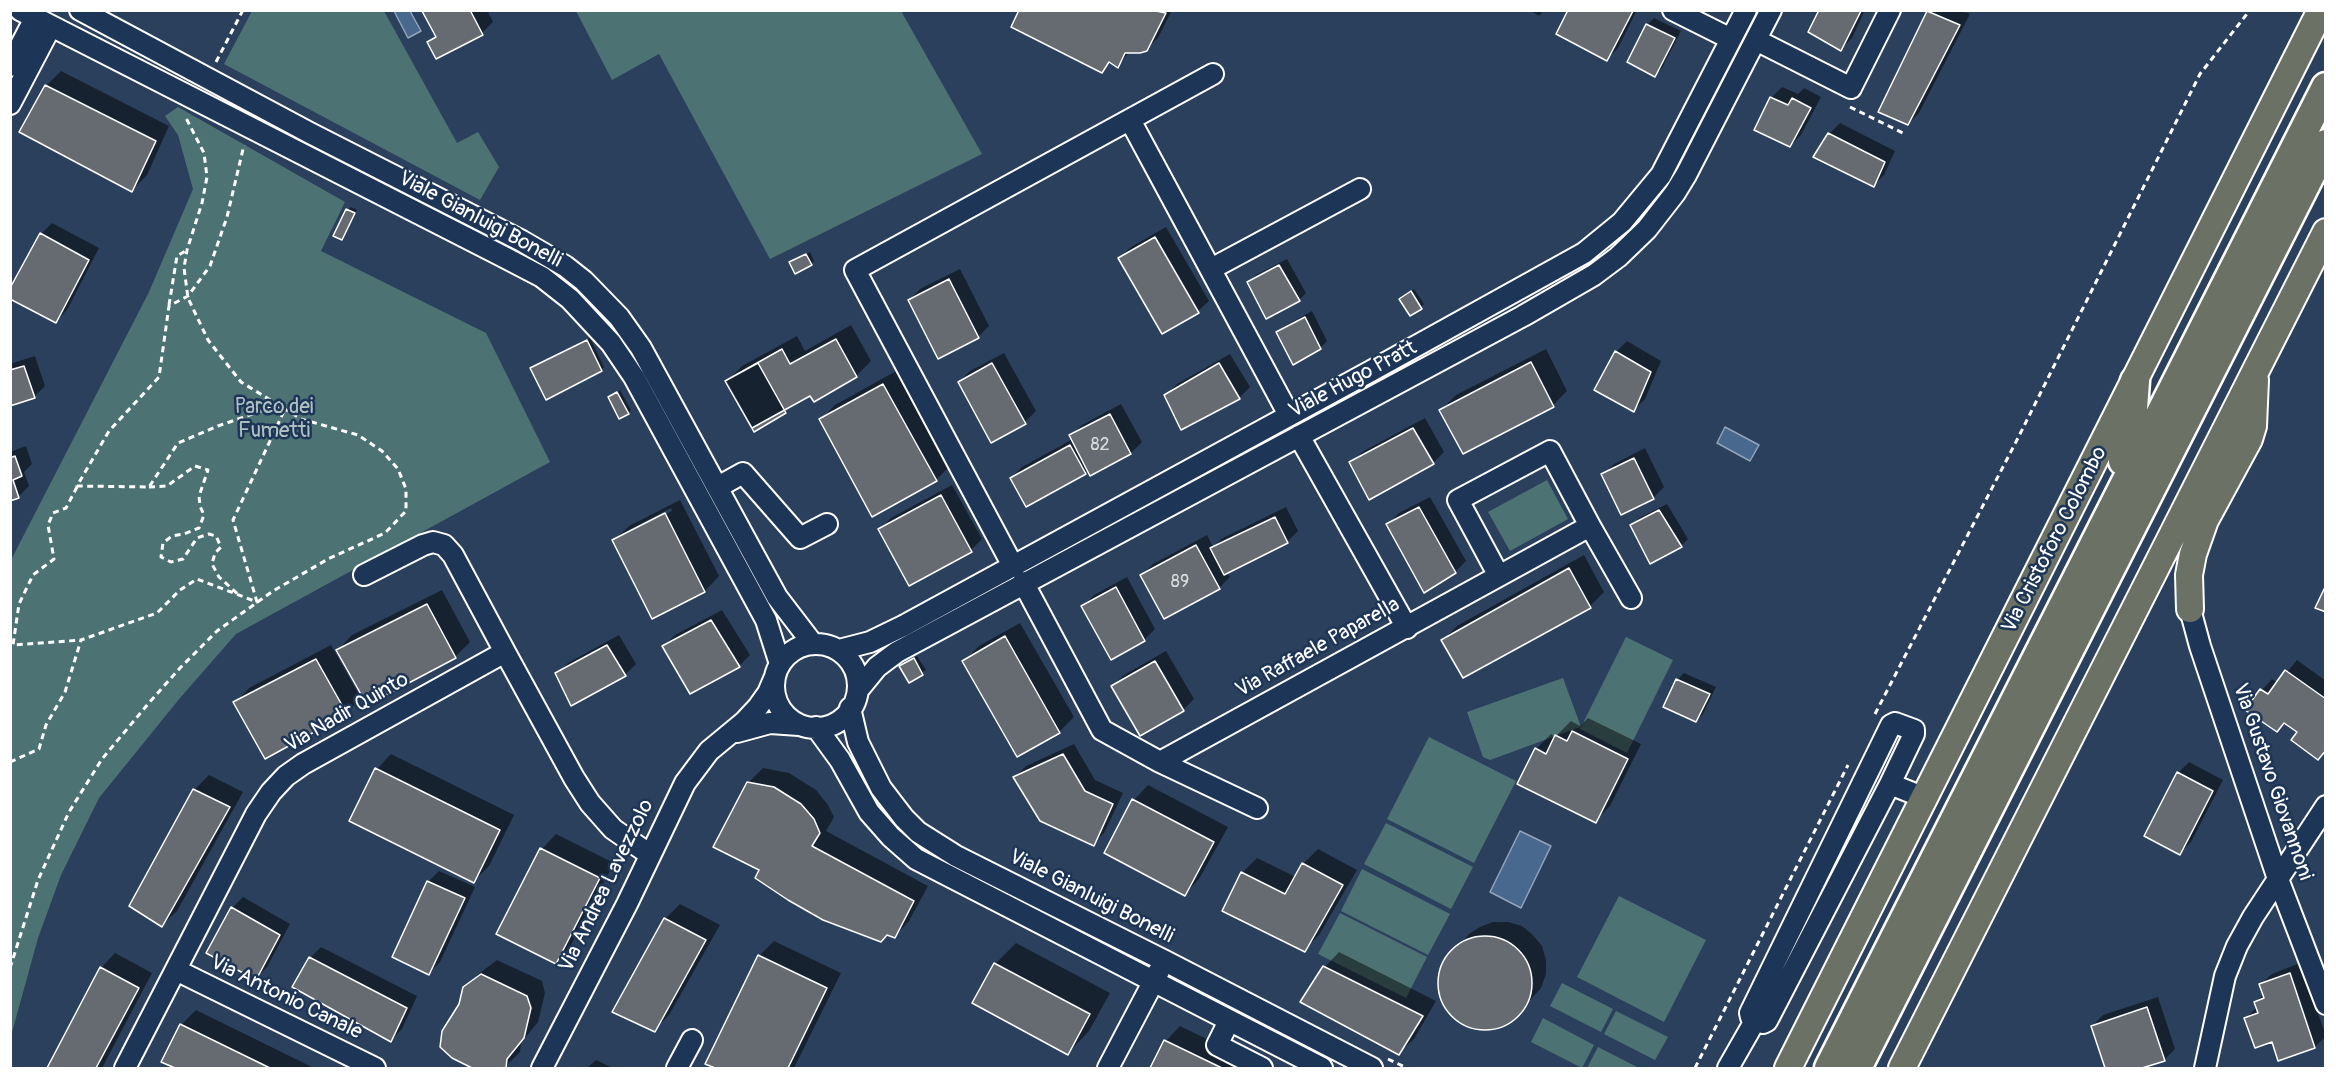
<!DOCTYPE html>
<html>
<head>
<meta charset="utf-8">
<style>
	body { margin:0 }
	#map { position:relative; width:2336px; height:1079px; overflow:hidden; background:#2b405c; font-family:Pangolin,sans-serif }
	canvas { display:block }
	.frame { position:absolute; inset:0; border:12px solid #fff; pointer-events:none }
</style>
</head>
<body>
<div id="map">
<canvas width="2336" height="1079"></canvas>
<div class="frame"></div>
</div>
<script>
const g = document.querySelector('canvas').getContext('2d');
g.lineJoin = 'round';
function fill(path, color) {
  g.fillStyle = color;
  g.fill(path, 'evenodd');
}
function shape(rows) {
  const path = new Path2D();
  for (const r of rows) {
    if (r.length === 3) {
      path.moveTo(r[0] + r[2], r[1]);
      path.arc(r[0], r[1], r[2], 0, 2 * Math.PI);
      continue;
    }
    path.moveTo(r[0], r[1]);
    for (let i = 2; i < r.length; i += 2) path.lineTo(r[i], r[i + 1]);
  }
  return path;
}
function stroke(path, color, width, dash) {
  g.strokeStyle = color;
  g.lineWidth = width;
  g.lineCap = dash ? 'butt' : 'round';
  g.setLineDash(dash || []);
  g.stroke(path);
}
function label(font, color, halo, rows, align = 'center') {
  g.font = font + ' Pangolin,sans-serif';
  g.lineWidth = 5;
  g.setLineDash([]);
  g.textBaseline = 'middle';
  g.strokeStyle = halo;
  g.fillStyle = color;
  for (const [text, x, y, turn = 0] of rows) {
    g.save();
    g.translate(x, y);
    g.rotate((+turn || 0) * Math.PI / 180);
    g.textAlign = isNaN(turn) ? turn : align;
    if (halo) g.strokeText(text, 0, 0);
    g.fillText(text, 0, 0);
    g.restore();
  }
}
fill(shape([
	[252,11,384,11,457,143,478,132,499,167,480,200,224,64],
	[576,11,901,11,982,154,770,259,659,54,612,80],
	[178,107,345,202,321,251,486,333,550,462,236,634,180,698,99,798,61,875,38,938,11,1036,11,560,149,292,193,189,178,135,165,116],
	[1547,480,1568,519,1510,551,1488,512],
	[1626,637,1673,660,1627,753,1580,729,1580,727,1490,760,1483,757,1467,712,1563,678,1581,727],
	[1429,737,1516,781,1474,863,1387,819],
	[1386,823,1473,867,1451,909,1364,864],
	[1362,869,1450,914,1428,955,1341,911],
	[1619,896,1706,940,1664,1022,1577,977],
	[1340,913,1427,957,1406,998,1318,954],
	[1562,983,1613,1009,1601,1032,1550,1006],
	[1616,1011,1668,1037,1655,1060,1604,1034],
	[1543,1018,1594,1045,1582,1068,1531,1042],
	[1598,1047,1639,1068,1587,1068]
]), '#4d7274');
const water = shape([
	[394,11,410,11,421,31,408,38,394,11],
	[1725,427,1759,445,1750,461,1717,443,1725,427],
	[1520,831,1551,846,1521,908,1490,892,1520,831]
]);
fill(water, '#48688d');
stroke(water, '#91a4bb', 1.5);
fill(shape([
	[487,10,493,22,482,33,429,42,436,35,424,10],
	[1020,10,1172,10,1158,38,1146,49,1130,51,1118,66,1111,62,1102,71],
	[1530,10,1544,10,1539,16],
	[1570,10,1637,10,1618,48,1607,59],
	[1821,10,1865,10,1852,38,1841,49],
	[1930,10,1961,10,1970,14,1919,113,1908,124],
	[1654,18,1681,31,1662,68,1655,75,1647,25],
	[61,71,169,126,147,175,132,190,21,131,46,86],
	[1782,87,1798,94,1804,88,1821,97,1801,135,1790,146,1771,98],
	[1840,123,1895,151,1884,175,1873,186,1815,157,1829,134],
	[351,207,357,210,341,238,347,210],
	[52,223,99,248,67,310,56,321,41,234],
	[1166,227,1209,301,1198,311,1120,258,1131,247],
	[810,252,814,261,811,264,791,263],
	[1287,259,1306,293,1299,300,1249,282,1256,275],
	[960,269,989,326,978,337,909,300,920,289],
	[1414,289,1424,304,1421,307,1404,296],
	[1312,311,1327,341,1320,348,1278,333,1285,326],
	[851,325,871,361,856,376,811,394,754,430,727,381,742,366,797,336,805,351],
	[590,338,604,367,601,370,535,366],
	[1627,341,1661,361,1645,399,1634,410,1616,352],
	[1546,349,1567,391,1553,405,1441,410,1456,395],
	[1004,353,1036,411,1025,422,959,382,970,371],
	[1230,354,1250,387,1239,398,1182,428,1166,395,1177,384],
	[35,356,45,386,34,397,10,404,10,364],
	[898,370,951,465,936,480,820,420,835,405],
	[620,390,631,410,628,413,610,397],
	[1121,404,1142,442,1131,453,1089,469,1085,473,1011,478,1022,467,1073,439,1071,435,1082,425],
	[1425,418,1444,452,1433,463,1351,463,1362,452],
	[26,446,32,464,24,472,29,486,18,497,10,500,10,452],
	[1645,448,1664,487,1653,498,1621,513,1603,475,1614,464],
	[952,485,982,539,971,550,880,529,891,518],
	[1430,497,1466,561,1455,572,1388,524,1399,513],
	[680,500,719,576,705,591,653,617,614,540,629,526],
	[671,508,672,511,629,533,629,530],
	[1667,504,1688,539,1681,546,1632,525,1639,518],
	[1286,507,1298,531,1287,542,1227,572,1230,577,1219,588,1142,575,1153,564,1207,535,1213,547,1223,538],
	[1584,555,1604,592,1590,606,1443,640,1457,626],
	[1127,577,1155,629,1144,640,1111,658,1083,606,1094,595],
	[442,590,470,642,455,657,338,650,352,635],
	[722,610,750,655,739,666,664,646,675,635],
	[1020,623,1074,717,1059,732,964,661,979,646],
	[619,635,636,664,625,675,557,674,568,663],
	[331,645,361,698,346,713,235,703,249,688],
	[1166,651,1194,699,1183,710,1113,686,1124,675],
	[917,656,926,670,909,681,901,666],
	[2297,660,2326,681,2326,751,2318,758,2299,732,2285,722,2262,690,2272,679,2278,683],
	[1684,673,1716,687,1703,714,1696,721,1677,680],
	[1588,718,1641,744,1610,806,1595,821,1536,749,1551,734,1555,737,1571,721,1580,726],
	[1074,744,1095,780,1123,793,1104,833,1093,844,1015,777,1026,766],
	[391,754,514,815,489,866,474,881,351,820,377,769],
	[2189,762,2223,780,2191,842,2180,853,2178,773],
	[763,768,789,773,816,790,828,805,834,817,826,831,928,886,909,921,895,936,761,869,748,783],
	[209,775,243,792,177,911,162,925,194,790],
	[1148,785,1228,827,1199,879,1185,894,1134,800],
	[556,834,614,863,570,947,556,962,498,933,542,849],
	[1318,849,1357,870,1319,935,1304,950,1242,873,1257,858,1296,877,1303,864],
	[439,871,475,887,440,962,429,973,428,882],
	[243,897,290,924,267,967,256,978,232,908],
	[680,904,720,925,669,1015,654,1030,665,919],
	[1493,922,1508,922,1522,926,1533,935,1542,946,1546,960,1546,974,1541,988,1517,1015,1505,1023,1491,1028,1479,1028,1466,1024,1456,1017,1447,1008,1442,996,1440,984,1441,971,1446,960,1469,934,1480,927],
	[774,941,841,973,794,1068,718,1068,707,1063,759,956],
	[1016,943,1110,993,1089,1031,1068,1053,995,964],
	[321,947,417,996,402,1029,391,1040,310,958],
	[1339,952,1436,1001,1414,1039,1399,1053,1302,1002,1325,967],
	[115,953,152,973,102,1068,48,1068,101,968],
	[497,960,542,981,545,993,538,1022,521,1043,520,1052,504,1068,476,1068,453,1057,461,1005,464,988,480,973],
	[2300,963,2326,1036,2315,1047,2279,1059,2273,1040,2246,1018,2257,1007,2255,1002,2264,994,2261,984,2272,974],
	[2158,997,2175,1049,2164,1060,2138,1068,2106,1068,2092,1026,2103,1015],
	[196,1010,314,1068,178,1068,163,1061,181,1025],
	[1180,1026,1266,1068,1152,1068,1166,1041],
	[596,1060,613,1068,587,1068]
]), '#0007');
const building = shape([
	[470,10,483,35,436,59,427,42,436,37,422,11,470,10],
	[1019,10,1151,10,1166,13,1147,51,1140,53,1125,53,1118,68,1109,62,1102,73,1011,27,1019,10],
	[1568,10,1631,10,1633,11,1607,61,1556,34,1568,10],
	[1819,10,1861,11,1841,51,1808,32,1819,10],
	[1927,11,1960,25,1908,125,1878,112,1927,11],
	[1646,24,1675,38,1655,77,1627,62,1646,24],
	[45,85,156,141,132,192,19,132,45,85],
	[1770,97,1788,105,1792,98,1811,108,1790,147,1754,130,1770,97],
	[1828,133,1885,162,1874,187,1813,157,1828,133],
	[346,209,355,213,342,240,333,236,346,209],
	[40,233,89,260,56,323,10,299,10,288,40,233],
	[1155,237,1199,313,1162,334,1118,258,1155,237],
	[806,254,812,265,795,274,789,262,806,254],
	[1279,265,1300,301,1266,319,1247,282,1279,265],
	[949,279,979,338,938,359,908,300,949,279],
	[1411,291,1422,309,1410,316,1399,299,1411,291],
	[1305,317,1321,349,1293,365,1276,332,1305,317],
	[836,339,857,377,814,402,810,396,752,428,725,381,782,349,790,364,836,339],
	[587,340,602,371,546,400,530,368,587,340],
	[1615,351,1651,372,1634,412,1594,390,1615,351],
	[1531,362,1554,407,1463,454,1439,410,1531,362],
	[758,363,786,413,754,432,725,381,758,363],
	[992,363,1026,424,991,443,958,382,992,363],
	[1219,363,1240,399,1181,430,1164,395,1219,363],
	[24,366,35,398,10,406,10,370,24,366],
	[883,384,937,481,872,517,819,419,883,384],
	[617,392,629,414,619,419,608,397,617,392],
	[1110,414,1131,454,1090,476,1069,435,1110,414],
	[1413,428,1434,464,1369,500,1349,462,1413,428],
	[1070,445,1086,474,1026,507,1010,478,1070,445],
	[15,456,22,476,13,480,19,498,10,501,10,458,15,456],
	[1634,458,1654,499,1621,515,1601,474,1634,458],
	[941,495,972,552,909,586,878,529,941,495],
	[1419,507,1456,573,1424,593,1386,524,1419,507],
	[1659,510,1682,547,1650,564,1630,525,1659,510],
	[665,513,705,592,652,619,612,540,665,513],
	[1275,517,1288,543,1224,575,1210,548,1275,517],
	[1196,545,1220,589,1164,619,1140,575,1196,545],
	[1569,568,1591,608,1463,678,1441,640,1569,568],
	[2326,585,2326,612,2315,608,2326,585],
	[1116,587,1145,641,1111,660,1081,606,1116,587],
	[427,604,456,658,367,705,336,650,427,604],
	[711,620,740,667,690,694,662,646,711,620],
	[1005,636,1060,733,1017,757,962,661,1005,636],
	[607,645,626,676,571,706,555,673,607,645],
	[914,658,923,675,909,683,899,666,914,658],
	[316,659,347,714,265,759,233,702,316,659],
	[1155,661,1184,711,1140,736,1111,686,1155,661],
	[2285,670,2326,699,2326,750,2318,760,2291,740,2297,732,2284,723,2277,732,2245,710,2260,689,2268,694,2285,670],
	[1676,679,1710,694,1696,722,1663,707,1676,679],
	[1572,731,1628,759,1596,823,1517,784,1535,748,1546,754,1555,735,1567,741,1572,731],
	[1063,754,1085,791,1113,804,1094,846,1040,821,1013,777,1063,754],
	[375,768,500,830,474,883,349,821,375,768],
	[2177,772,2213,791,2180,855,2144,836,2177,772],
	[747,782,774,787,801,804,814,819,820,833,812,846,914,901,895,938,887,935,881,942,823,920,788,900,755,878,759,870,713,847,747,782],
	[193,789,230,807,162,927,129,906,193,789],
	[1132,799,1214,842,1185,896,1104,853,1132,799],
	[540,848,600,878,556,964,496,934,540,848],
	[1302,863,1343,885,1305,952,1222,911,1241,872,1285,894,1302,863],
	[427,881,465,898,429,975,392,957,427,881],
	[231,907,280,935,256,980,206,953,231,907],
	[664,918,706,940,655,1032,612,1012,664,918],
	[1485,983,47],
	[758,955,827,988,788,1068,715,1068,705,1064,758,955],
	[309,957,407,1008,391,1042,292,987,309,957],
	[994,963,1090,1014,1068,1055,972,1003,994,963],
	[1323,966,1423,1016,1399,1055,1300,1002,1323,966],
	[100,967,139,988,96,1068,47,1068,100,967],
	[2290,973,2315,1048,2278,1061,2272,1042,2255,1048,2244,1018,2258,1013,2254,1002,2264,998,2259,984,2290,973],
	[481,974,527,996,531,1008,524,1038,507,1059,506,1068,472,1068,452,1058,440,1047,442,1031,459,1004,463,987,481,974],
	[2147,1007,2165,1061,2142,1068,2105,1068,2091,1026,2147,1007],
	[180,1024,270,1068,175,1068,161,1062,180,1024],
	[1164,1040,1222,1068,1150,1068,1164,1040]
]);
fill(building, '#656b70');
stroke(building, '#fff', 1.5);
const minor = shape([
	[20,10,502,256,542,277,570,299,611,343,634,377,766,620,780,664],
	[80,10,310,133,522,241,565,266,584,281,619,317,641,348,777,597,813,644],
	[1673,10,1731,39],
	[1756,40,1851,88,1890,10],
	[10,66,35,18],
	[10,104,51,26],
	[1130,120,1289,415],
	[1211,269,1360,189],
	[1299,436,1407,628],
	[718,487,743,473,800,538,827,524],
	[1013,566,855,270,1213,74],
	[364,575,423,545,433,542,444,545,453,555,505,652],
	[1499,576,1458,500,1550,451,1590,526],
	[1023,582,1102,730,1160,762,1257,808],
	[2190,609,2200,646,2278,879,2326,1004],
	[816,686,42],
	[839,650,870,642,903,626,1371,371,1584,253,1622,222,1661,175,1746,10],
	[859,689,877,667,897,652,1523,316,1594,275,1618,257,1647,229,1675,193,1686,175,1771,10],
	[850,708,858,742,881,788,904,818,918,832,956,856,1165,961,1372,1068],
	[1895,723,1914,730,1914,734,1890,784,1767,1021,1763,1023,1751,1017,1750,1013,1891,725,1895,723],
	[816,727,840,760,869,812,891,837,916,859,1322,1068],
	[737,732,770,723,799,725],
	[1160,762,1590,526,1631,598],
	[1890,784,1925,798],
	[176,970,375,1068],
	[1229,1021,1217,1045,1262,1068],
	[125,1068,256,814,271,792,286,776,303,764,505,652,574,778,590,803,613,829,649,854],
	[542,1068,627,904,685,783,709,751,744,722,758,707,768,693,774,679],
	[677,1068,692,1040],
	[1108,1068,1159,971],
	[1728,1068,1756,1019],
	[2205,1068,2225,976,2237,946,2253,917,2326,806]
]);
const major = shape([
	[2190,609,2189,575,2193,554,2205,520,2249,439,2253,426,2255,380],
	[1788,1068,2321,10],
	[1902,1068,2326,232]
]);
const highway = shape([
	[2123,461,2131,436,2135,381],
	[1829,1068,2326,87],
	[1857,1068,2326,144]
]);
stroke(minor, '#fff', 24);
stroke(major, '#fff', 30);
stroke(highway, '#fff', 33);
stroke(shape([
	[216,62,243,10],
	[1850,107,1905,134],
	[169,305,177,256,187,250],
	[77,487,66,508,53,513,48,525,54,559,33,575,19,604,13,645,81,640],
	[149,487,167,486,195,466,208,470,199,496,200,506,204,515,199,528,184,534,172,536,163,543,161,557,171,562,183,559,197,538,209,534,216,536,221,547,215,553,212,564,219,577,240,596],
	[1875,714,2019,436,2200,74,2250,10],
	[10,762,39,749,46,725,65,692,81,640,157,613,180,590,197,579,257,602,233,520,285,409,270,408,218,426,178,443,149,487,77,486,109,431,159,377,169,306,188,296,210,266,227,217,244,145],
	[10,968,38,880,69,812,102,759,148,704,180,668,217,631,273,591,328,559,385,533,406,511,406,489,398,469,382,451,358,435,301,419,241,382,208,340,188,298,184,268,187,250,202,203,207,177,204,153,185,116],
	[1388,1059,1407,1068],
	[1695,1068,1848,765]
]), '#fff', 3, [6, 4.5]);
stroke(minor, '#1d3557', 20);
stroke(major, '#6b7165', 26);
stroke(highway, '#6b7165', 28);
label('18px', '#d8dadb', null, [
	["82",1100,445],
	["89",1180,582]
]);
label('21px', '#fff', '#1d3557', [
	["Viale Gianluigi Bonelli",480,220,28],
	["Viale Hugo Pratt",1353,380,-28],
	["Via Cristoforo Colombo",2055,540,-63],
	["Via Raffaele Paparella",1318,648,-29],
	["Via Nadir Quinto",347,713,-30],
	["Via Gustavo Giovannoni",2272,782,71],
	["Via Andrea Lavezzolo",607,886,-64],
	["Viale Gianluigi Bonelli",1091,897,27],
	["Via Antonio Canale",286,998,26]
]);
label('21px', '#afc0c0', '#1d3557', [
	["Parco dei",274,408],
	["Fumetti",274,432]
]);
</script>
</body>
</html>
